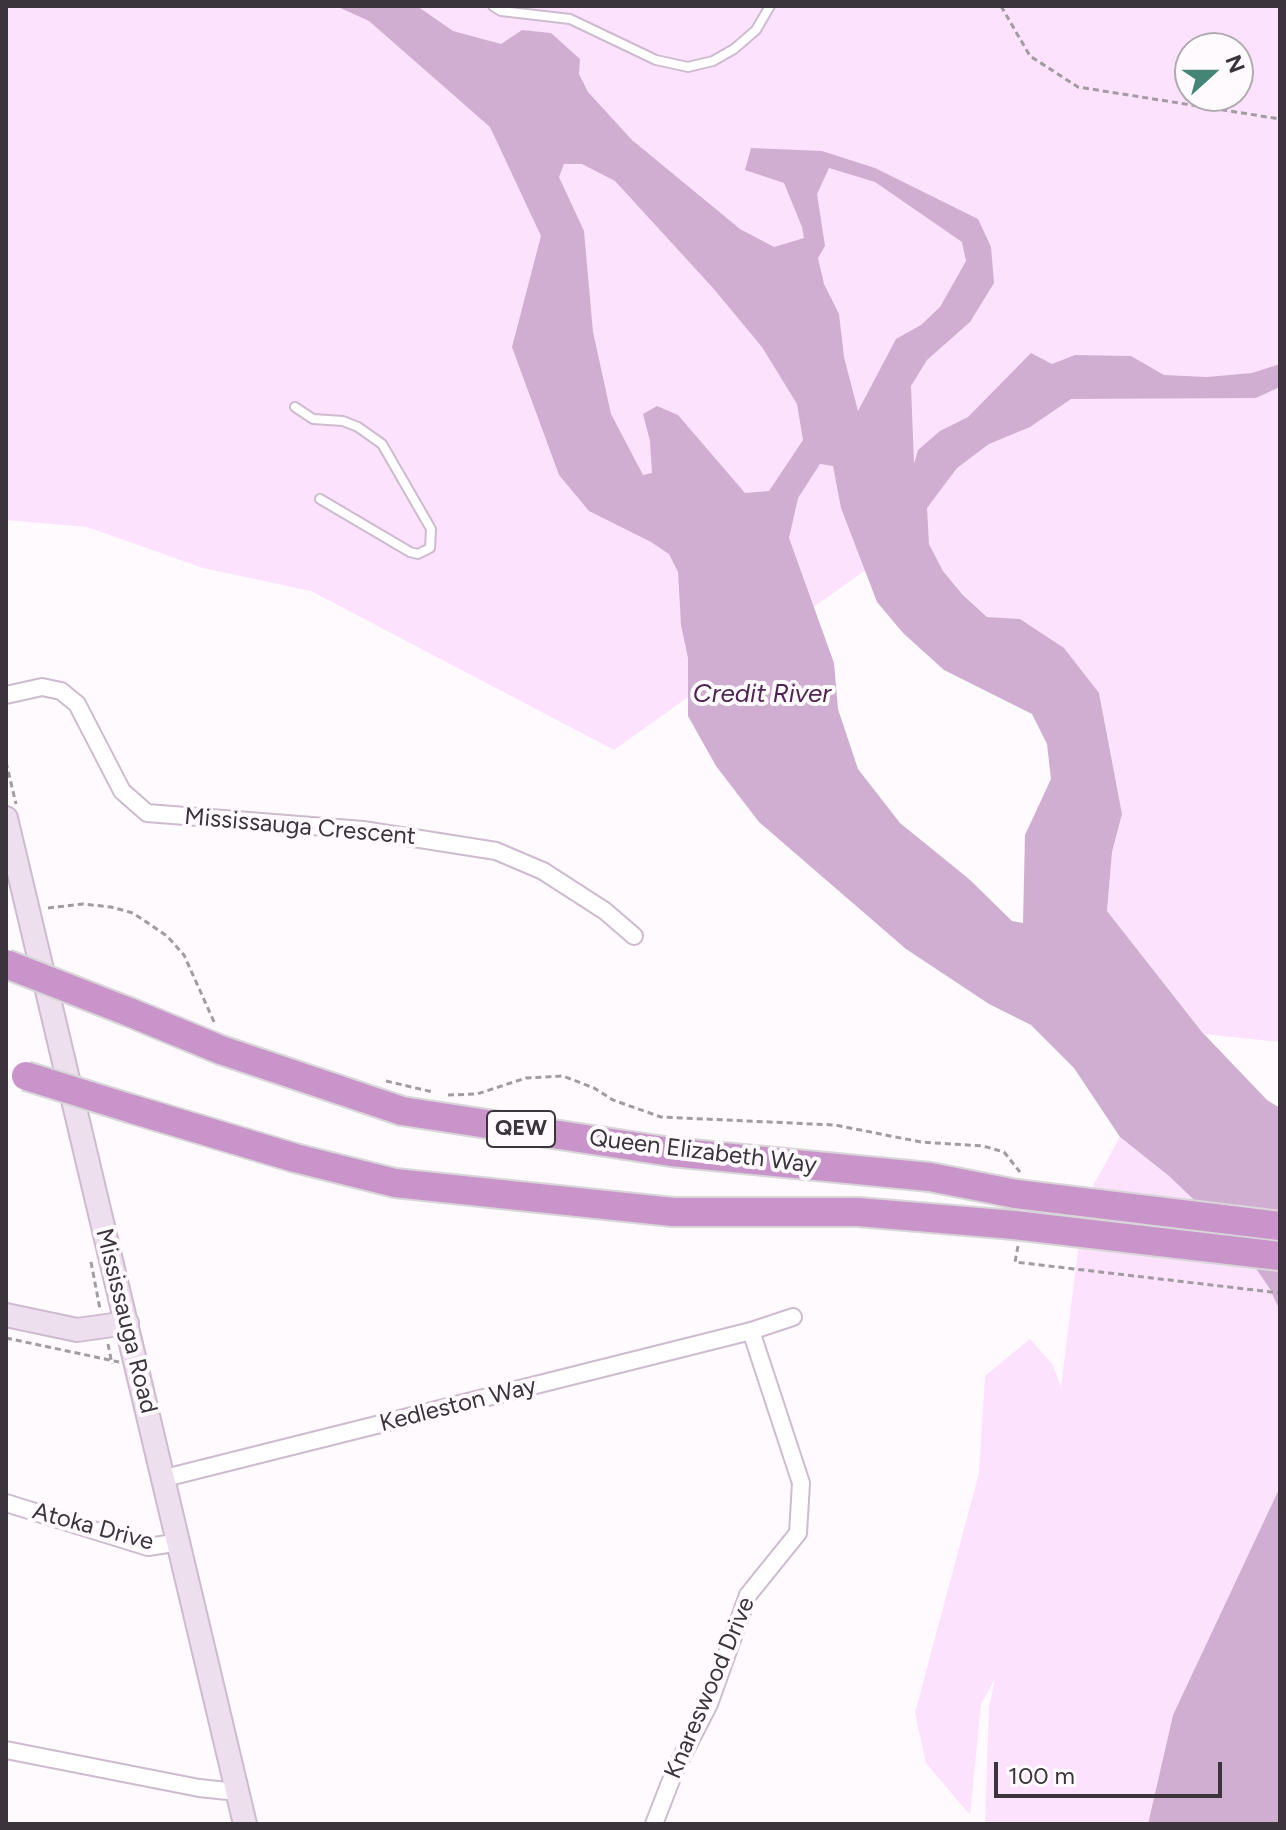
<!DOCTYPE html>
<html>
<head>
<meta charset="utf-8">
<style>
	body { margin:0 }
	#map { position:relative; width:1286px; height:1830px; overflow:hidden; background:#fefafe; font-family:Figtree,sans-serif }
	canvas { display:block }
	.frame { position:absolute; inset:0; border:8px solid #3c343c; pointer-events:none }
	.north { position:absolute; left:1174px; top:32px; width:80px; height:80px; box-sizing:border-box; background:#fefafe; border:2px solid #b0abb0; border-radius:50%; rotate:69deg; font-size:22px; font-weight:700; line-height:32px; text-align:center; color:#3c343c }
	.north::after { content:''; display:block; margin:auto; width:28px; height:36px; background:#448575; clip-path:polygon(50% 0,100% 100%,50% 72%,0 100%) }
	.scale { position:absolute; left:994px; top:1762px; width:228px; height:36px; box-sizing:border-box; border:4px solid #3c343c; border-top:0; padding-left:10px; font-size:24px; line-height:28px; white-space:nowrap; color:#3c343c; -webkit-text-stroke:6px #fefafe; paint-order:stroke }
</style>
</head>
<body>
<div id="map">
<canvas width="1286" height="1830"></canvas>
<div class="frame"></div>
<div class="north">N</div>
<div class="scale">100 m</div>
</div>
<script>
const g = document.querySelector('canvas').getContext('2d');
g.lineJoin = 'round';
function fill(path, color) {
  g.fillStyle = color;
  g.fill(path, 'evenodd');
}
function shape(rows) {
  const path = new Path2D();
  for (const r of rows) {
    path.moveTo(r[0], r[1]);
    for (let i = 2; i < r.length; i += 2) path.lineTo(r[i], r[i + 1]);
  }
  return path;
}
function stroke(path, color, width, dash) {
  g.strokeStyle = color;
  g.lineWidth = width;
  g.lineCap = dash ? 'butt' : 'round';
  g.setLineDash(dash || []);
  g.stroke(path);
}
function label(font, color, halo, rows, align = 'center') {
  g.font = font + ' Figtree,sans-serif';
  g.lineWidth = 8;
  g.setLineDash([]);
  g.textBaseline = 'middle';
  g.strokeStyle = halo;
  g.fillStyle = color;
  for (const [text, x, y, turn = 0] of rows) {
    g.save();
    g.translate(x, y);
    g.rotate((+turn || 0) * Math.PI / 180);
    g.textAlign = isNaN(turn) ? turn : align;
    if (halo) g.strokeText(text, 0, 0);
    g.fillText(text, 0, 0);
    g.restore();
  }
}
fill(shape([
	[6,6,1280,6,1280,370,1209,397,1256,398,1280,387,1280,1042,1204,1034,1107,911,1112,852,1122,814,1099,693,1020,619,987,617,964,595,943,571,929,544,927,526,614,750,311,591,203,568,87,527,6,520],
	[1190,48,1238,48,1238,96,1190,96],
	[1120,1137,1169,1176,1237,1241,1270,1289,1280,1311,1280,1487,1173,1715,1148,1824,985,1824,989,1707,995,1679,981,1704,970,1815,926,1763,915,1713,979,1473,985,1376,1030,1339,1053,1365,1061,1387,1084,1202]
]), '#fde2fe');
fill(shape([
	[336,6,417,6,453,31,501,44,522,30,551,33,580,59,579,74,588,92,632,140,740,229,774,247,804,238,802,227,784,183,745,170,751,148,822,151,875,168,978,219,991,247,994,283,970,322,927,360,911,386,914,464,918,450,940,431,968,417,1031,353,1052,364,1075,355,1131,356,1164,375,1207,377,1252,373,1280,364,1280,387,1256,398,1071,399,1030,427,989,444,957,468,927,508,929,544,943,571,963,595,987,617,1020,619,1064,648,1099,693,1122,814,1112,852,1107,911,1202,1032,1267,1100,1280,1108,1280,1311,1270,1289,1237,1241,1169,1176,1120,1137,1074,1068,1031,1025,989,1004,906,949,759,822,716,766,688,716,688,658,681,625,678,572,669,554,651,542,589,511,559,475,512,347,541,236,490,127,369,21],
	[564,164,582,164,615,181,713,288,762,347,797,404,803,440,769,491,745,493,678,415,657,406,643,414,650,441,652,473,643,475,611,414,593,332,584,231,559,177],
	[829,168,875,182,962,242,966,261,940,307,921,325,896,339,858,411,844,357,839,314,824,284,818,258,825,246,817,194],
	[820,464,833,466,841,508,877,602,903,633,944,670,1032,714,1047,744,1051,779,1025,835,1023,923,1012,921,969,879,900,823,858,769,838,709,834,663,789,538,798,498],
	[1280,1487,1280,1824,1148,1824,1173,1715]
]), '#d0aed1');
const lane = shape([
	[493,6,501,11,570,19,656,60,688,67,713,61,734,49,756,30,770,6],
	[295,407,313,419,343,421,358,427,382,444,431,529,430,548,418,554,410,552,320,499]
]);
const street = shape([
	[6,695,42,687,61,691,77,704,122,791,147,813,363,830,496,851,543,871,605,911,634,936],
	[165,1478,751,1331,793,1317],
	[6,1503,148,1547,180,1542],
	[6,1750,199,1788,237,1792],
	[654,1824,675,1770,709,1704,748,1595,798,1533,801,1483,751,1331]
]);
const secondary = shape([
	[6,818,245,1824],
	[6,1315,77,1330,127,1323]
]);
const highway = shape([
	[129,1012,221,1050,402,1111,671,1152,930,1177,1016,1194],
	[132,1109,295,1158,395,1183,673,1212,858,1212,1014,1225]
]);
stroke(lane, '#cdbbce', 12);
stroke(street, '#cdbbce', 20);
stroke(secondary, '#cdbbce', 26);
stroke(highway, '#d8d6d8', 32);
stroke(shape([
	[1001,6,1030,56,1078,87,1280,119],
	[6,762,16,804],
	[48,908,83,904,111,907,133,913,167,936,184,955,215,1024],
	[386,1081,433,1092],
	[448,1095,477,1094,526,1078,563,1076,594,1088,613,1100,661,1117,835,1125,921,1142,983,1146,1004,1152,1020,1172],
	[1018,1246,1015,1262,1280,1293],
	[91,1262,100,1309],
	[6,1338,119,1362],
	[108,1344,112,1364]
]), '#a29ca2', 3, [6, 4]);
stroke(lane, '#fff', 8);
stroke(street, '#fff', 16);
stroke(secondary, '#eedfef', 22);
stroke(highway, '#c894ca', 28);
const highwayBridge = shape([
	[6,964,129,1012],
	[26,1076,132,1109],
	[1016,1194,1280,1226],
	[1014,1225,1280,1256]
]);
stroke(highwayBridge, '#d8d6d8', 32, []);
stroke(highwayBridge, '#c894ca', 28);
for (const [x, y, w] of [
	[521,1129,68]
]) {
  const box = new Path2D();
  box.roundRect(x - w / 2, y - 18, w, 36, 6);
  g.fillStyle = '#fefafe';
  g.fill(box);
  stroke(box, '#3c343c', 2);
}
label('bold 22px', '#3c343c', null, [
	["QEW",521,1129]
]);
label('24px', '#3c343c', '#fefafe', [
	["Mississauga Crescent",300,827,5],
	["Queen Elizabeth Way",703,1152,7],
	["Mississauga Road",126,1321,76],
	["Kedleston Way",458,1405,-14],
	["Atoka Drive",93,1527,15],
	["Knareswood Drive",710,1688,-67]
]);
label('italic 26px', '#4f2451', '#fefafe', [
	["Credit River",762,694]
]);
</script>
</body>
</html>
